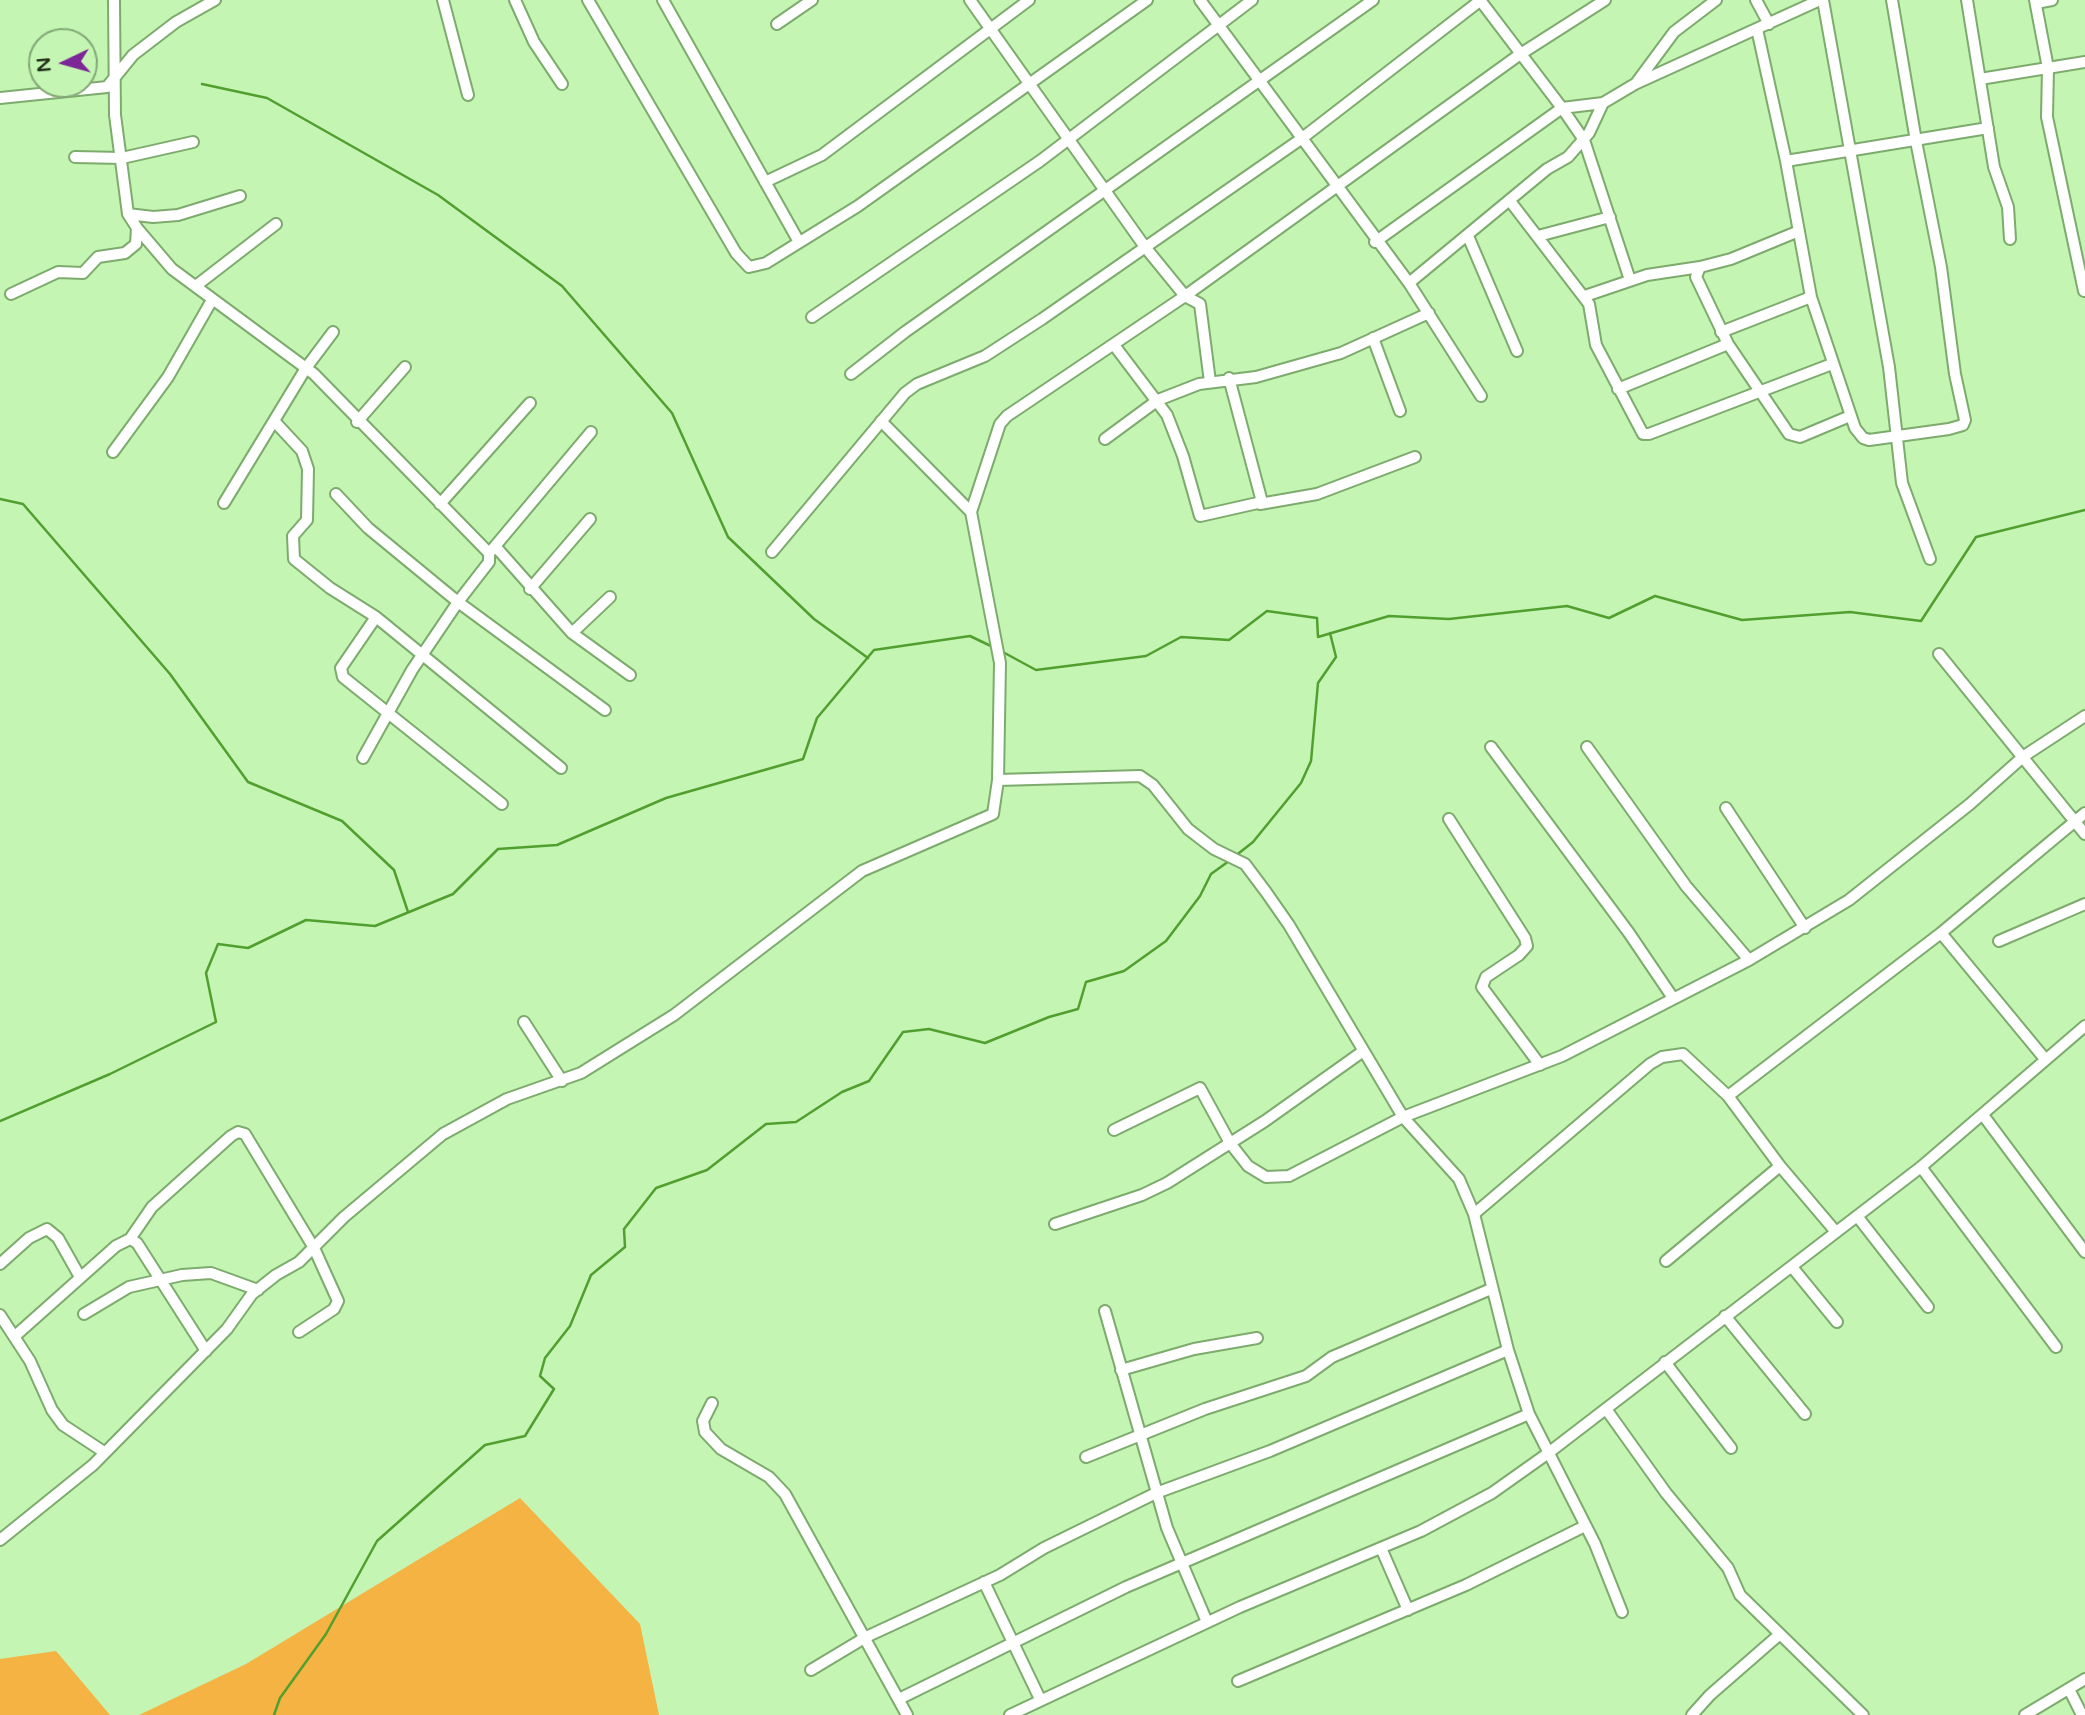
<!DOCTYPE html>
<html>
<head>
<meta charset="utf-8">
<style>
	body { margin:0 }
	#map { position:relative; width:2085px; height:1715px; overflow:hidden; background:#c4f5b3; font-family:"Varela Round",sans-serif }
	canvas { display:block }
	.north { position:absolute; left:28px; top:28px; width:70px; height:70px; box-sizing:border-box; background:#c4f5b3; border:2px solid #83a876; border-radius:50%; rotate:265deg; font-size:19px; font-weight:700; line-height:28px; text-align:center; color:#21341a }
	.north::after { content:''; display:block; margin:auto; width:24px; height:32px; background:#7d2796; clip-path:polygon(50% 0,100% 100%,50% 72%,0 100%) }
</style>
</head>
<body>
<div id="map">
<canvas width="2085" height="1715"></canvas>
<div class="north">N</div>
</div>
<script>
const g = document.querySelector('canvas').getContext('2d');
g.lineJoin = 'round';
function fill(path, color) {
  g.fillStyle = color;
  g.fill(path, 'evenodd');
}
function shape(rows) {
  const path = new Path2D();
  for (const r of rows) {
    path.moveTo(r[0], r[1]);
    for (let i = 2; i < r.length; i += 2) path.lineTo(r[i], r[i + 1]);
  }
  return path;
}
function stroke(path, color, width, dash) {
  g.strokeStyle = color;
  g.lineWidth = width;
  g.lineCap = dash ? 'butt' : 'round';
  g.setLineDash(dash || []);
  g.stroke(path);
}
fill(shape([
	[520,1498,640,1624,659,1715,139,1715,246,1664],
	[56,1651,110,1715,0,1715,0,1659]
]), '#f4b343');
stroke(shape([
	[202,84,267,98,438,195,562,286,672,413,728,537,814,619,868,658],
	[0,499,23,504,170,674,248,782,342,821,394,870,408,912],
	[1001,651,1036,670,1146,656,1181,637,1229,640,1267,611,1317,618,1318,637,1389,616,1449,619,1567,606,1609,618,1655,596,1742,620,1850,612,1921,621,1976,537,2085,510],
	[1234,857,1253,842,1301,783,1311,761,1318,683,1336,657,1330,633],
	[0,1121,110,1074,216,1022,206,973,218,944,248,948,306,920,375,926,453,894,498,849,557,845,666,798,803,759,817,718,874,650,970,636,995,648],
	[274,1715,280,1698,326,1634,377,1541,485,1445,525,1436,554,1389,540,1376,545,1358,570,1326,591,1275,625,1247,624,1229,656,1188,707,1170,766,1124,796,1122,842,1092,869,1081,903,1032,929,1029,985,1043,1049,1017,1078,1009,1086,982,1124,971,1166,941,1200,896,1211,874,1229,861]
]), '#519f2e', 2.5);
const minor = shape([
	[114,0,115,115,128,214,137,228,172,269,314,374,489,553,489,562,458,602,412,670,363,758],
	[443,0,468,95],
	[515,0,534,42,562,84],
	[588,0,736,253,749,267,766,263,858,206,1147,0],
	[663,0,799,242],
	[970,0,1145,247,1185,296,1200,304,1210,382],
	[1200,0,1409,283,1547,169,1568,157,1589,133,1603,103],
	[1480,0,1562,108,1603,103,1635,84,1820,0],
	[1756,0,1769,24],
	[1823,0,1889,367,1902,483,1930,559],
	[1967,0,1994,167,2008,207,2010,239],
	[2035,0,2048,68,2047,117,2084,291],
	[2036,3,2052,0],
	[777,24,812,0],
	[1757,29,1786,161,1811,297,1855,428,1863,438,1869,440,1949,429,1963,425,1965,420,1955,374,1941,267,1916,141,1892,0],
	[1980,79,2085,62],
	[1637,82,1674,32,1716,0],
	[0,98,107,87,133,55,176,22,215,0],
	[75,157,122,158,193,142],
	[1786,161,1988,128],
	[765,182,822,155,1029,0],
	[1510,201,1589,304,1596,345,1643,434,1649,434,1832,364],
	[128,214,153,217,178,215,240,196],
	[1799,231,1731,259,1700,267,1696,277,1728,344,1789,434,1800,437,1850,416],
	[1468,236,1517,351],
	[1538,236,1610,217],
	[1375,242,1562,108,1584,140,1630,280],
	[1409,283,1481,396],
	[197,285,276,224],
	[11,294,58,272,83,273,98,257,125,253,136,244,137,228],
	[1585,296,1647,275,1700,267],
	[812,317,1040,161,1252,0],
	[1721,332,1811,297],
	[1373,338,1400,411],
	[1114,345,1167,415,1183,456,1200,516,1262,502,1229,378],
	[851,374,905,332,1373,0],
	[1618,389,1728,344],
	[881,421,971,512],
	[275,422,302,451,308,469,307,520,293,536,294,559,330,588,376,617,561,768],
	[357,422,405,367],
	[1105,439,1158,400,1199,384,1256,377,1341,353,1429,313],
	[113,452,168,377,212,300],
	[336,494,368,528,458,602,605,710],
	[224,503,306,368,333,332],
	[440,504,530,403],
	[1260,504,1317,494,1415,457],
	[495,546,572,633,630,675],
	[491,551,591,432],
	[772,552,905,393,917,384,985,356,1042,319,1301,139,1481,0],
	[530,589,590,519],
	[376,617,341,668,343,677,502,804],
	[572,633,610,597],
	[1939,654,2085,834],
	[1491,747,1629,933,1673,998],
	[1587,747,1686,886,1749,960],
	[998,780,1140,776,1153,785,1188,829,1214,849,1245,864,1266,892,1289,925,1403,1117,1459,1179,1474,1214,1508,1350,1529,1414,1595,1544,1622,1612],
	[1726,808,1805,928],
	[1449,819,1525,938,1527,946,1519,955,1486,977,1482,987,1540,1065],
	[1941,933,2045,1059],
	[1999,941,2085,904],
	[524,1022,562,1081],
	[1728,1096,1941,933,2085,813],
	[1983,1115,2085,1252],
	[1114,1130,1200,1088,1230,1143,1248,1166,1266,1177,1289,1176,1403,1117,1562,1056,1749,960,1849,900,1970,804,2024,756,2085,716],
	[1921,1167,2056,1347],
	[1474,1214,1650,1064,1662,1057,1683,1054,1728,1096,1780,1166,1836,1232],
	[1857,1216,1928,1307],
	[1055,1224,1142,1195,1167,1183,1265,1121,1362,1052],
	[130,1239,152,1207,231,1136,238,1132,245,1134,314,1248,338,1301,334,1309,299,1332],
	[1666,1261,1780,1166],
	[0,1264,29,1238,47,1229,58,1238,80,1277],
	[1792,1267,1837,1322],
	[1105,1311,1167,1528,1207,1622],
	[84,1314,129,1287,182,1275,211,1273,258,1290],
	[0,1315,30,1361,52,1410,63,1425,104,1452],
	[1725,1316,1805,1414],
	[15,1336,116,1246,130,1239,137,1243,206,1351],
	[1665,1362,1731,1448],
	[1121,1370,1194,1349,1257,1338],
	[712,1403,703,1421,705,1432,721,1449,769,1477,785,1494,907,1715],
	[1606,1409,1666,1493,1728,1568,1740,1595,1863,1715],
	[1086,1457,1205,1409,1306,1376,1332,1357,1491,1289],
	[0,1540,93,1465,227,1329,252,1294,276,1275,299,1262,344,1217,443,1134,507,1099,581,1073,674,1015,862,871,993,814,998,780,1000,663,971,512,1000,424,1007,416,1185,296,1519,55,1605,0],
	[1381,1548,1408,1610],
	[984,1582,1040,1699],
	[811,1670,866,1637,1000,1575,1044,1548,1156,1493,1270,1451,1508,1350],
	[1238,1681,1466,1585,1585,1526],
	[2069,1689,2082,1715],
	[899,1699,1126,1587,1529,1414],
	[1010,1715,1240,1607,1421,1531,1492,1493,1547,1454,1921,1167,2085,1026],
	[1692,1715,1710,1695,1780,1634],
	[2025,1715,2085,1679]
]);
stroke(minor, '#7dab6d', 14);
stroke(minor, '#fff', 10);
</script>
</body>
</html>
